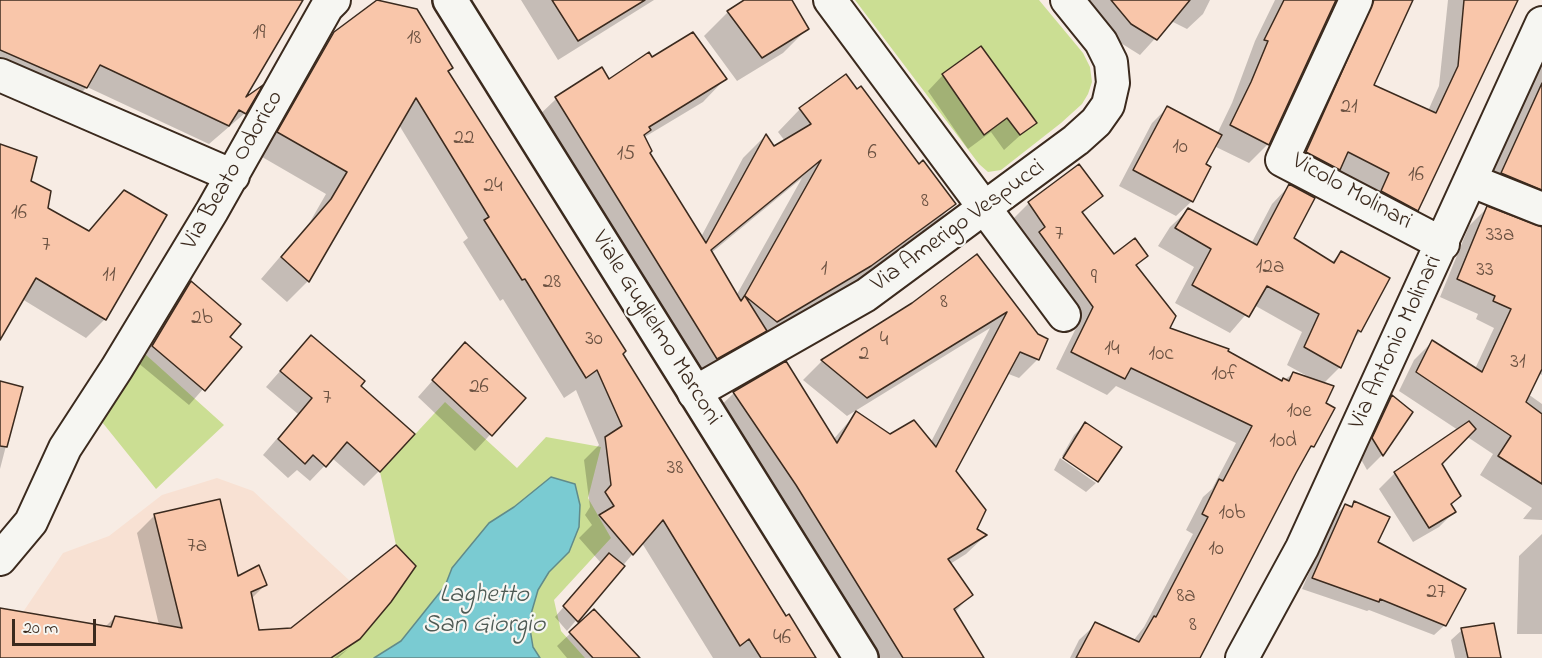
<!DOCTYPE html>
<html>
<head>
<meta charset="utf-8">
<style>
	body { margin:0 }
	#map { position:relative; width:1542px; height:658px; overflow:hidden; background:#f7ece4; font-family:"Indie Flower",sans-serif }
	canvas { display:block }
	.scale { position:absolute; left:12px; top:619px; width:84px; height:27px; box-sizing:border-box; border:3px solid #3b2a1e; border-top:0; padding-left:8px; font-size:18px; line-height:21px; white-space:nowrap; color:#3b2a1e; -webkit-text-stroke:4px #f6f6f2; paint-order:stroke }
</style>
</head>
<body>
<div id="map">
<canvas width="1542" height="658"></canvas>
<div class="scale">20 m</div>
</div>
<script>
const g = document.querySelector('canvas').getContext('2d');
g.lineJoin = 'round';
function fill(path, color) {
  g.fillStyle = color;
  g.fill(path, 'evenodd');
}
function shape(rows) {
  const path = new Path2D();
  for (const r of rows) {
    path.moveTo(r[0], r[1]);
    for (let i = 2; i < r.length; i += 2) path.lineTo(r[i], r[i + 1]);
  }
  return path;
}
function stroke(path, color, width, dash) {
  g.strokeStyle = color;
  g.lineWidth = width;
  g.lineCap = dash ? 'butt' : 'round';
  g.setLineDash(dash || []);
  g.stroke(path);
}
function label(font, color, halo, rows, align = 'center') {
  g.font = font + ' "Indie Flower",sans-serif';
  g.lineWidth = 4.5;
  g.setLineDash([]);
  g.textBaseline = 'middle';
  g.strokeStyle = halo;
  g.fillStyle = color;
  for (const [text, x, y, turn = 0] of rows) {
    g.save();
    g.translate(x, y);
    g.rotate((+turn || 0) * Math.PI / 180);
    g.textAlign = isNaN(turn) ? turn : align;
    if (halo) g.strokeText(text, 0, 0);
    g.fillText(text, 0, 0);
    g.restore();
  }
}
fill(shape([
	[217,478,253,491,350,581,291,628,181,638,175,627,115,616,111,627,23,612,63,553,109,536,162,495]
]), '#f8e1d3');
fill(shape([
	[855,0,1039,0,1083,53,1090,67,1092,82,1088,94,1082,104,1061,123,1001,170,988,172,979,164],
	[145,354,224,425,156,489,102,422],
	[445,402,517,468,546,437,601,447,588,498,611,538,554,600,561,631,585,658,331,658,360,639,391,602,416,566,396,545,380,472]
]), '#cbde93');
const water = shape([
	[551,477,575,484,580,505,579,527,569,552,549,572,538,590,531,614,530,629,533,647,540,658,374,658,401,641,445,586,452,568,489,523,514,507,551,477]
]);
fill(water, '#7acbd2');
stroke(water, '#618b8a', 1.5);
fill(shape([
	[0,0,301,0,241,102,245,113,209,144,87,87,67,107,0,77],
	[521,0,654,0,558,60],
	[747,0,790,0,807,29,783,53,737,81,704,36,728,12],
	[1083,0,1210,0,1203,14,1187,29,1171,21,1140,55,1116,40],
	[1275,0,1412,0,1372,86,1428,111,1439,86,1448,0,1513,0,1417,210,1398,229,1287,171,1344,2,1334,1,1268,144,1249,163,1214,146,1204,164,1192,201,1176,216,1119,186,1152,123,1167,108,1217,134,1232,103,1255,41],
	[335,33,447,72,813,658,713,658,642,543,567,631,555,617,601,563,579,538,592,525,585,515,590,507,584,460,599,445,576,390,564,398,503,299,500,301,463,242,468,238,399,125,308,281,287,302,261,279,310,222,326,194,257,154,312,55],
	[652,59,725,79,703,102,643,138,648,153,701,237,743,158,765,136,774,148,785,141,778,132,800,109,919,166,954,204,932,227,846,289,694,381,533,121,556,99,609,81],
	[802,178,736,296,711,253],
	[1542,63,1542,375,1538,373,1528,394,1542,404,1542,520,1523,519,1532,508,1480,475,1493,454,1466,436,1440,464,1460,496,1450,505,1454,512,1439,527,1413,542,1379,489,1395,473,1458,430,1399,391,1414,360,1432,342,1475,369,1494,328,1476,319,1478,314,1440,297,1469,226,1487,208,1542,228,1538,217,1484,192],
	[943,75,1035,122,1004,150,991,132,968,149,928,91],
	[0,145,30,181,46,209,88,232,124,192,105,319,86,338,22,299,0,337],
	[1078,166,1101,196,1082,214,1113,256,1146,256,1135,267,1168,329,1226,352,1281,382,1294,373,1307,376,1287,365,1302,332,1254,305,1230,333,1175,303,1194,267,1158,246,1170,227,1188,210,1251,244,1272,204,1289,186,1293,239,1331,263,1341,253,1388,279,1360,332,1352,340,1340,367,1323,384,1324,403,1313,446,1303,456,1199,658,1070,658,1079,640,1096,624,1133,641,1144,627,1193,534,1186,530,1203,497,1212,489,1236,443,1116,386,1107,395,1056,369,1078,324,1023,250,1012,220,1029,203],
	[977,256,1038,359,1019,378,1006,373,954,471,975,529,985,536,966,554,950,564,971,595,954,613,982,658,872,658,714,412,734,393,786,363,833,440,856,413,890,436,931,442,990,328,847,416,803,380,822,361,913,304],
	[191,283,228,337,240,347,189,405,137,362,176,298],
	[465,344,524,398,475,451,418,397],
	[296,353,359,386,379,471,364,486,332,458,310,481,297,470,288,478,263,455,298,414,266,387],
	[0,382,21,388,0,469],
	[1392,397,1411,412,1382,455,1367,470,1358,454,1377,412],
	[1085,424,1097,480,1062,456,1074,435],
	[1060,458,1096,483,1086,492,1054,470],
	[1355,503,1376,542,1445,625,1434,635,1369,610,1367,611,1302,589,1334,516,1345,506,1350,507],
	[155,515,237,578,265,585,251,599,258,632,328,658,0,658,0,610,105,627,115,617,159,625,137,533],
	[1542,534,1542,634,1517,634,1519,556],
	[594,611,638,658,567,658,557,646],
	[1462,630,1499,658,1455,658,1451,640],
	[348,649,338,658,334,658]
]), '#0003');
const building = shape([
	[0,0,303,0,246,97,263,85,246,114,239,110,229,126,100,65,87,88,0,50,0,0],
	[377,0,417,9,453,68,448,71,626,351,623,354,786,616,789,614,816,658,761,658,749,639,740,646,663,520,633,555,599,515,614,506,605,492,611,485,605,437,622,426,597,370,586,378,525,279,522,280,484,220,489,217,416,98,309,282,281,257,331,199,347,172,277,132,334,32,377,0],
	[552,0,645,0,578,41,552,0],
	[744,0,792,0,809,29,762,58,727,11,744,0],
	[1111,0,1190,0,1157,40,1131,24,1111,0],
	[1284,0,1336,0,1269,145,1230,125,1251,82,1268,41,1264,40,1284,0],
	[1374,0,1413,0,1374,85,1436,113,1458,66,1464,0,1518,0,1418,211,1381,191,1389,173,1348,152,1340,170,1306,152,1374,0],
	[693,32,727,79,649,127,651,130,644,135,652,151,650,153,706,243,766,134,774,146,811,124,799,108,846,74,857,89,861,86,919,164,923,160,956,204,871,266,777,322,745,296,767,331,717,359,555,97,602,67,609,79,649,52,652,57,693,32],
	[821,160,745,295,741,301,711,250,821,160],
	[981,46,1037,123,1020,135,1007,118,984,135,942,74,981,46],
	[1542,83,1542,190,1501,173,1542,83],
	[1167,106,1222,135,1206,164,1211,167,1193,202,1133,170,1167,106],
	[0,144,37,157,31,181,51,191,48,208,89,231,124,190,167,215,106,320,36,278,0,340,0,144],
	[1079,164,1103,196,1082,212,1114,254,1135,238,1148,256,1136,265,1176,316,1170,328,1229,349,1228,351,1282,381,1283,378,1289,381,1293,372,1334,386,1326,403,1335,408,1314,447,1311,446,1296,473,1200,658,1076,658,1095,622,1139,642,1154,616,1156,617,1208,517,1202,514,1219,479,1223,481,1252,426,1131,368,1125,379,1071,352,1093,307,1039,232,1045,227,1028,202,1079,164],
	[1289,184,1315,198,1294,238,1334,263,1341,251,1390,278,1361,332,1358,330,1341,368,1304,347,1319,314,1267,286,1249,317,1192,285,1211,249,1175,228,1188,208,1257,245,1289,184],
	[1487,206,1542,227,1542,369,1526,402,1542,414,1542,484,1498,456,1511,436,1416,372,1432,340,1482,372,1511,309,1493,301,1495,296,1457,279,1487,206],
	[977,254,1038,334,1048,339,1039,360,1020,352,956,471,986,510,977,529,987,535,948,559,973,595,954,609,984,658,903,658,796,485,733,392,786,361,837,443,856,411,890,434,914,420,936,447,1007,312,867,398,821,360,912,303,977,254],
	[191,281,241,324,230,337,242,347,205,391,152,346,191,281],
	[311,335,365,381,361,386,415,434,380,472,347,442,326,467,313,455,305,464,278,439,312,398,280,371,311,335],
	[465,342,526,398,492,436,432,380,465,342],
	[0,381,23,387,7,447,0,446,0,381],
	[1392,395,1413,412,1383,456,1372,438,1392,395],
	[1469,421,1476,429,1442,464,1461,496,1451,504,1456,512,1429,528,1394,472,1469,421],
	[1085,422,1122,447,1098,482,1063,458,1085,422],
	[220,499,238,576,259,565,267,585,251,592,259,630,291,628,396,545,416,566,391,602,360,639,331,658,0,658,0,608,111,627,115,616,182,628,154,514,220,499],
	[1354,501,1390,517,1378,542,1466,589,1446,626,1380,599,1379,602,1312,578,1345,504,1352,507,1354,501],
	[609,553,625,566,578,622,563,606,609,553],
	[594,609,640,658,593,658,569,632,594,609],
	[1494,623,1501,658,1468,658,1461,628,1494,623]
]);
fill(building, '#f9c6aa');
stroke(building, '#3b2a1e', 1.5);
const street = shape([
	[830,0,1064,315],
	[1356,0,1282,160,1443,244],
	[0,75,233,176],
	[1472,181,1542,209],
	[694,393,866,295,1076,140,1096,122,1108,105,1113,83,1111,62,1101,42,1067,0],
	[0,559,31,522,65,448,117,368,212,211,327,7,334,0],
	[1242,658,1302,548,1542,23]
]);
const secondary = shape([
	[450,0,861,658]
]);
stroke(street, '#3b2a1e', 36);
stroke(secondary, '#3b2a1e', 38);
stroke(street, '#f6f6f2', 32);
stroke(secondary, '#f6f6f2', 33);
label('21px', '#6a5141', null, [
	["19",259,35],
	["18",414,40],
	["21",1349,109],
	["22",464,140],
	["10",1180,149],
	["6",872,155],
	["15",626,156],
	["16",1416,177],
	["24",493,188],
	["8",925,203],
	["16",19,215],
	["7",1059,236],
	["33a",1500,237],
	["7",46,247],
	["12a",1270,269],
	["1",824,271],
	["33",1485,272],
	["11",109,277],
	["9",1094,280],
	["28",552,284],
	["8",944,304],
	["2b",202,320],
	["30",594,341],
	["4",884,342],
	["14",1112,351],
	["2",864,356],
	["10c",1161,356],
	["31",1518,364],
	["10f",1224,376],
	["26",479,389],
	["7",327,400],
	["10e",1299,413],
	["10d",1283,443],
	["38",675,470],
	["10b",1232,515],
	["7a",197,548],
	["10",1216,551],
	["27",1436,594],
	["8a",1186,598],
	["8",1193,627],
	["46",782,640]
]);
label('24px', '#3b2a1e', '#f6f6f2', [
	["Via Beato Odorico",234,171,-60],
	["Vicolo Molinari",1351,193,29],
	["Via Amerigo Vespucci",959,227,-36],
	["Viale Guglielmo Marconi",655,329,58],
	["Via Antonio Molinari",1397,343,-65]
]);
label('italic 26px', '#4e5a54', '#f6f6f2', [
	["Laghetto",484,597],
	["San Giorgio",484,627]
]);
</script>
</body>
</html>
